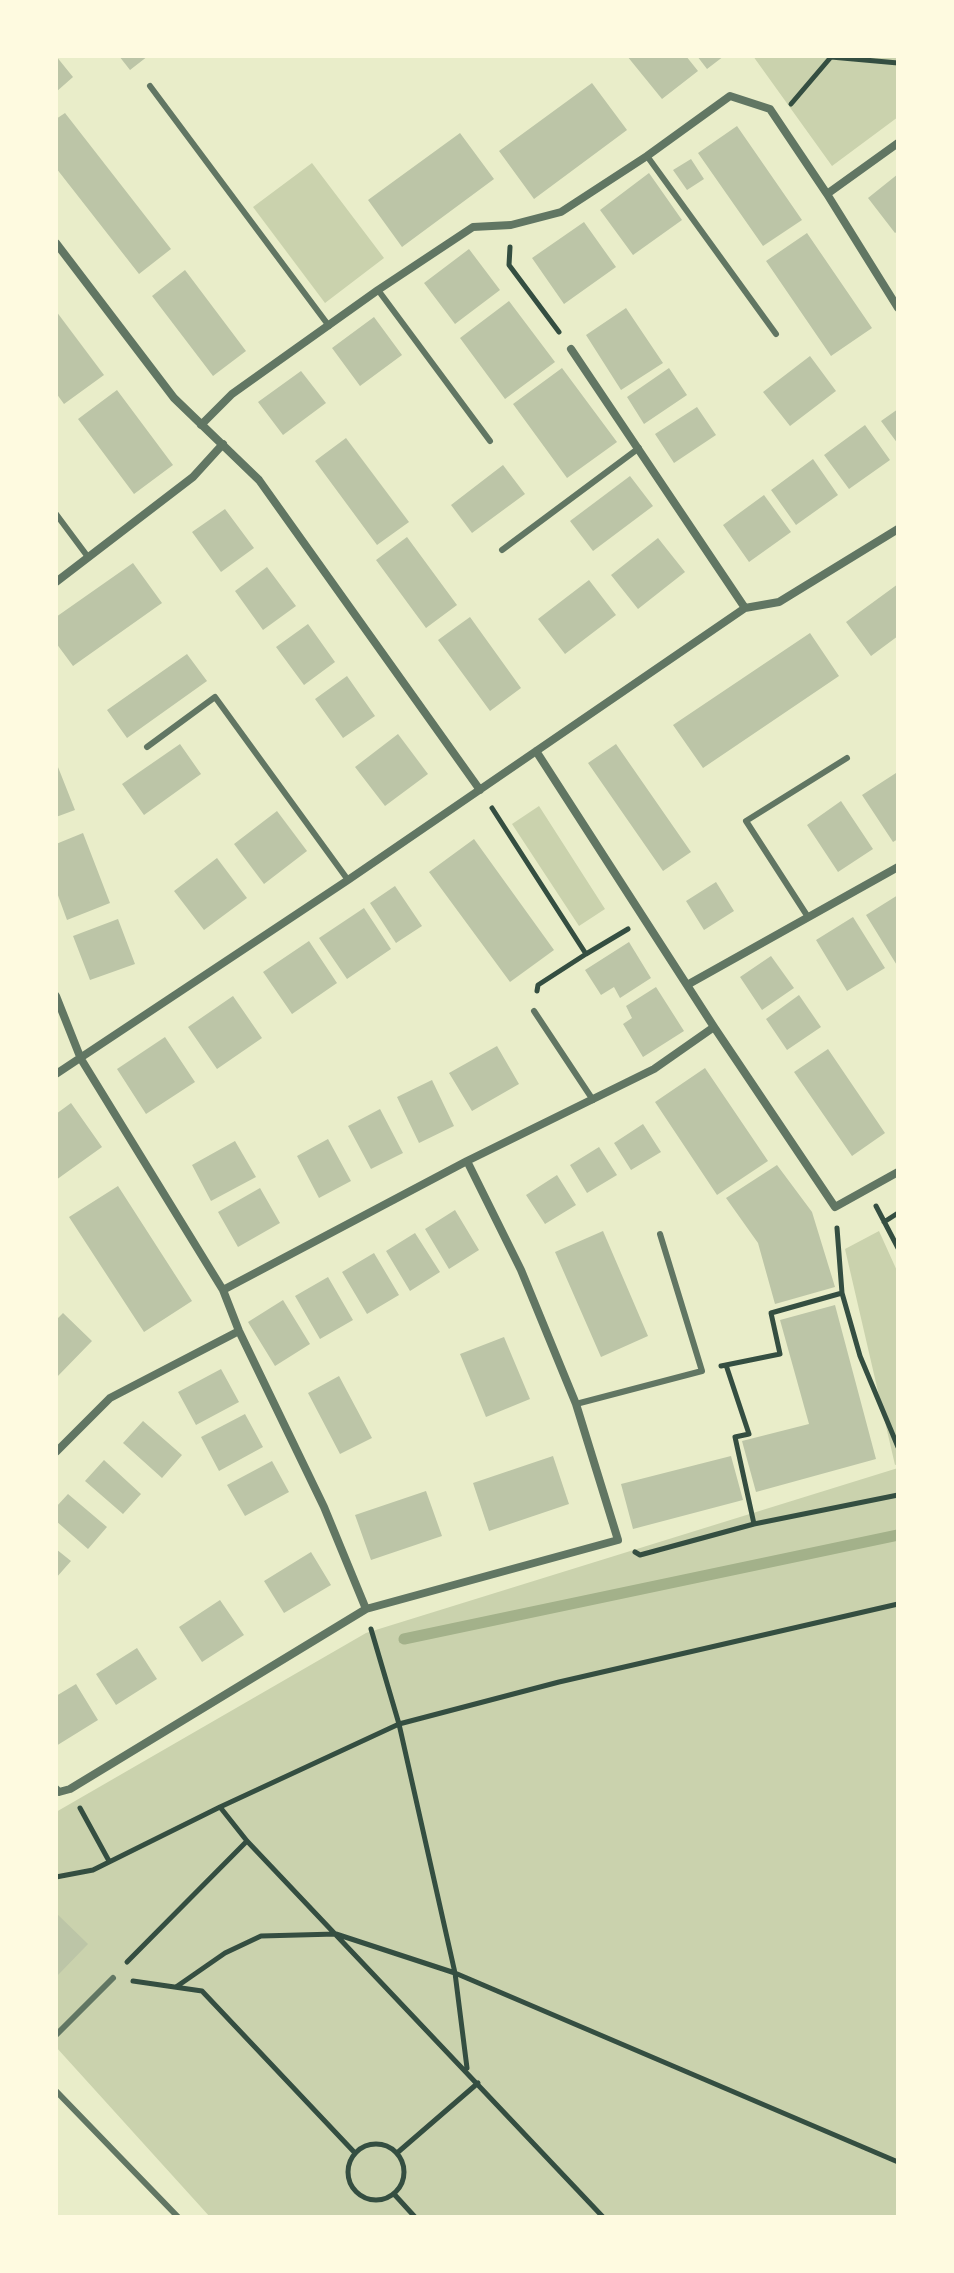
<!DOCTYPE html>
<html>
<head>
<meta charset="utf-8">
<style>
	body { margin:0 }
	#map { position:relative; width:954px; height:2273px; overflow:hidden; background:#e9edc9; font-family:"Libre Baskerville",serif }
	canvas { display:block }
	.frame { position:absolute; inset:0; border:58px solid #fefae0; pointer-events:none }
</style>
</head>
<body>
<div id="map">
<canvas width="954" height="2273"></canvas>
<div class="frame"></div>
</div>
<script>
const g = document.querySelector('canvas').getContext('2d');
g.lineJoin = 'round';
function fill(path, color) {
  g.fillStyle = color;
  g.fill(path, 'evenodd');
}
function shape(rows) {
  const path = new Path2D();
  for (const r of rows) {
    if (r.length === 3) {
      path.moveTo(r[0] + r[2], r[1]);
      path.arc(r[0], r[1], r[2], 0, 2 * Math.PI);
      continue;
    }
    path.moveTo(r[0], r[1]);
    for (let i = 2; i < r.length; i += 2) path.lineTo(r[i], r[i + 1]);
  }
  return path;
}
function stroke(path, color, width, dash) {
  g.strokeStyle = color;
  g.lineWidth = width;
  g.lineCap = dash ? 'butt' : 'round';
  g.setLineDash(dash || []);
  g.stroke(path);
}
fill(shape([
	[753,56,898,56,898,117,832,166],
	[312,163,384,258,325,303,253,207],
	[539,806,605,909,579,926,512,824],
	[879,1231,898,1273,898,1464,895,1465,845,1249],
	[898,1468,898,2217,210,2217,56,2047,56,1812,366,1633]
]), '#cad2ad');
stroke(shape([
	[404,1639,898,1535]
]), '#a3b18a', 11);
fill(shape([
	[56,56,73,77,56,92],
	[119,56,148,56,130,70],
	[627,56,686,56,698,71,662,99],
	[697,56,724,56,707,69],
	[592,83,627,130,534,199,499,151],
	[65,113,171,249,139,274,56,168,56,119],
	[737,126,802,220,763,246,698,153],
	[460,133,494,179,402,247,368,200],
	[691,159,704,179,687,190,673,170],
	[649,173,682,220,633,255,600,210],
	[898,174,898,231,895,233,868,198],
	[584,222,616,267,564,304,532,258],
	[807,233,872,328,831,356,766,261],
	[469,249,500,290,455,324,424,283],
	[185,270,246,351,213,376,152,296],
	[509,301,555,362,505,399,460,338],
	[626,308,663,363,621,390,586,335],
	[56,311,104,375,64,404,56,393],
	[374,317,402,355,360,386,332,348],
	[810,356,836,391,790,426,763,392],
	[562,368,617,442,567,478,513,404],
	[669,368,687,395,644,424,627,397],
	[301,371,326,403,283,435,258,402],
	[117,390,173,465,134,494,78,419],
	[697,407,716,435,674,463,655,434],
	[898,409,898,444,881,421],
	[865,425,890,460,849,489,824,455],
	[346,438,409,522,377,545,315,461],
	[813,459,838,495,796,525,771,490],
	[503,465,525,494,472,533,451,505],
	[630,476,653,506,593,551,570,521],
	[764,495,791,532,749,562,723,525],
	[225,509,254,548,221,572,192,532],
	[407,537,457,605,426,628,376,560],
	[658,538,685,572,638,609,611,575],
	[133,563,162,603,73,666,56,643,56,617],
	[267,567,296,606,263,630,235,591],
	[589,580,616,615,565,654,538,619],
	[898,584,898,636,871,656,846,622],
	[470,617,521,688,490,711,438,640],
	[308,624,335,662,304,685,276,647],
	[810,633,839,676,703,768,673,725],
	[187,654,207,681,127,738,107,710],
	[347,676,375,716,343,738,315,699],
	[398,734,428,774,385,806,355,767],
	[180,744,201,774,144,815,122,784],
	[616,744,691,852,663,871,588,763],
	[56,762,75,810,56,817],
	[896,773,898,839,893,842,862,795],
	[841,801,873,849,838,872,807,825],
	[277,811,307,851,264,884,234,844],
	[83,833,110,903,67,920,56,890,56,844],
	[474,839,554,950,510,982,429,872],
	[217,858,247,898,204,930,174,891],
	[716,882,734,911,704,930,686,901],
	[395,886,422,926,396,943,370,903],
	[898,895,898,967,866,915],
	[364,908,391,949,347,979,319,938],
	[853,917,885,968,847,991,816,940],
	[118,919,135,964,90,980,73,936],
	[309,941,337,983,292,1014,263,972],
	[629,942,651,978,620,998,614,987,601,995,585,970],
	[771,956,794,988,762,1010,740,977],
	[656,987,684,1031,643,1057,623,1024,632,1018,626,1006],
	[799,995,821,1027,787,1050,766,1019],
	[233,996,262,1038,217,1069,188,1027],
	[165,1037,195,1082,146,1114,117,1069],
	[497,1046,519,1084,472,1111,449,1073],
	[828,1049,885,1133,852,1156,794,1072],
	[705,1068,768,1161,717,1195,655,1102],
	[432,1080,454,1126,419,1143,397,1097],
	[71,1103,102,1147,56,1180,56,1114],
	[380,1109,403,1153,371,1169,348,1126],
	[643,1124,661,1152,631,1170,614,1143],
	[328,1139,351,1181,319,1198,297,1156],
	[235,1141,256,1177,211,1201,192,1165],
	[599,1147,617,1175,587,1193,570,1165],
	[777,1165,812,1212,835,1287,775,1304,758,1243,726,1198],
	[557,1175,576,1205,545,1224,526,1195],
	[118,1186,192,1301,144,1332,69,1217],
	[260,1188,280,1223,238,1247,218,1212],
	[455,1210,479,1250,449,1269,425,1229],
	[603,1231,648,1336,601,1357,555,1252],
	[415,1233,440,1272,410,1291,386,1251],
	[374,1253,399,1295,367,1314,342,1272],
	[328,1277,353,1320,320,1339,295,1296],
	[283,1300,310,1344,275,1366,248,1322],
	[835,1305,876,1459,756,1492,742,1441,809,1424,780,1320],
	[63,1313,92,1341,56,1378,56,1320],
	[504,1337,530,1399,486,1417,460,1354],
	[221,1369,239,1402,196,1425,178,1392],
	[339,1376,372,1438,340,1454,308,1393],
	[245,1414,263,1447,219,1471,201,1437],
	[143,1421,182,1455,162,1478,123,1443],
	[553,1456,569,1504,489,1531,473,1483],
	[731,1456,743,1500,633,1529,621,1484],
	[104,1460,141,1494,123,1514,85,1481],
	[272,1461,289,1492,245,1516,227,1485],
	[426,1491,442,1536,371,1560,355,1515],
	[68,1494,107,1527,88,1549,56,1521,56,1507],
	[56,1549,71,1561,56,1578],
	[311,1552,331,1585,284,1613,264,1581],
	[220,1600,244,1635,202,1662,179,1627],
	[137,1648,157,1679,116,1705,96,1674],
	[76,1684,98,1720,56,1746,56,1696],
	[56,1913,88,1944,56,1977]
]), '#bcc5a7');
stroke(shape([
	[831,57,898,63],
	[791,104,831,57],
	[510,247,509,265,559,332],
	[492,808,586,954,628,929],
	[537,991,538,985,586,954],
	[876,1206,898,1248],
	[884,1222,898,1213],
	[837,1228,842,1293,860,1356,898,1447],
	[726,1365,749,1434,735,1437,754,1524],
	[721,1366,780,1354,771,1313,842,1293],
	[635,1552,640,1555,754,1524,898,1495],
	[371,1629,399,1724,455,1973,467,2068],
	[220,1807,399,1724,559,1682,898,1604],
	[80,1808,109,1861],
	[56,1877,93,1870,220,1807,247,1841,603,2217],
	[127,1962,247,1841],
	[133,1981,202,1991,355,2153],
	[176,1987,225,1953,261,1936,336,1934,455,1973,898,2162],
	[376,2172,28],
	[397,2153,478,2083],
	[394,2194,415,2217]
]), '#344e41', 5);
stroke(shape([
	[150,86,329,326],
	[647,156,776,334],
	[378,290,490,441],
	[56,514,88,557],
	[502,550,639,448],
	[147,747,215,697,348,880],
	[808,917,746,821,847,758],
	[534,1011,593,1100],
	[576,1404,702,1371,660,1234],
	[56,2035,113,1978],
	[56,2091,178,2217]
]), '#617663', 6);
stroke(shape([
	[827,194,898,143],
	[56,243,174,398,259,480,480,790],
	[571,349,745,608],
	[201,425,232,394,378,290,473,227,511,225,561,212,647,156,730,96,770,109,827,194,898,308],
	[56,582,193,477,223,444],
	[536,751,714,1027,835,1207,898,1172],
	[687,985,898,867],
	[56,996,81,1059,223,1290,239,1331,324,1507,366,1609],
	[56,1074,348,880,745,608,779,602,898,529],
	[223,1290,467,1161,654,1069,714,1027],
	[56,1452,110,1398,239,1331],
	[56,1789,59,1792,70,1789,366,1609,618,1540,576,1404,521,1270,467,1161]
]), '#617663', 8);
</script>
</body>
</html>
